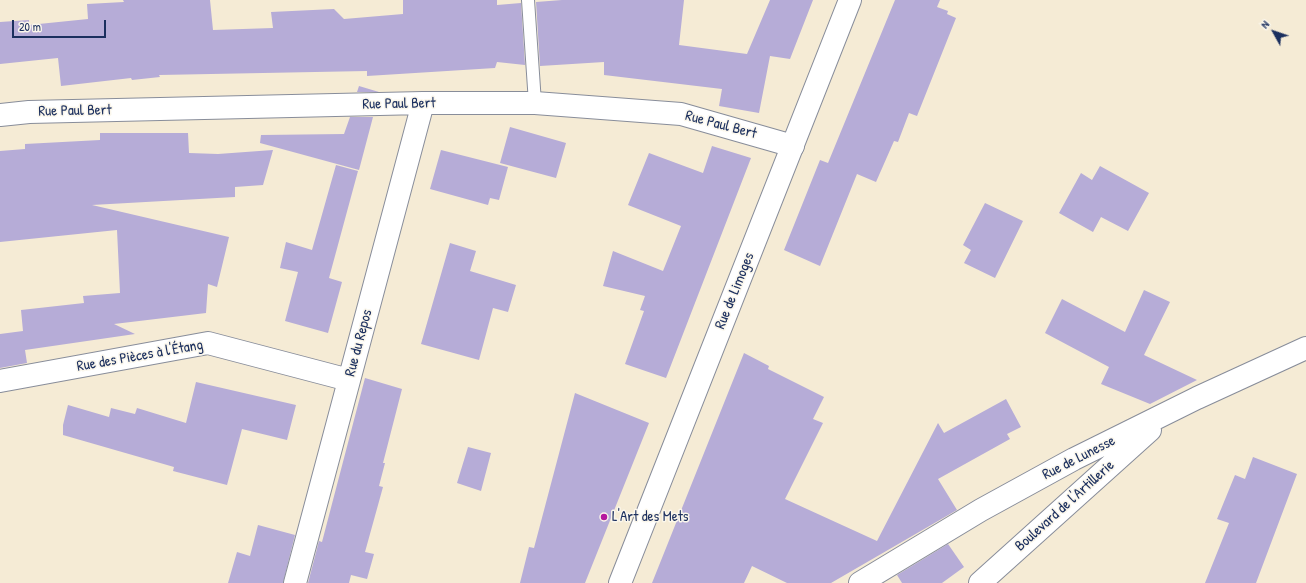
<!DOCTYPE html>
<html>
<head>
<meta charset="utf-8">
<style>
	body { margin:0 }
	#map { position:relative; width:1306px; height:583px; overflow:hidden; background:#f5ebd5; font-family:"Patrick Hand",sans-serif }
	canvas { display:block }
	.north { position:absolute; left:1254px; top:12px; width:40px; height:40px; -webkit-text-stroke:3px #fbf7ec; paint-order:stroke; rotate:310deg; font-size:11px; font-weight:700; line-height:16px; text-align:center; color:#1b2f5e }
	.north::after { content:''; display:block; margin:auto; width:14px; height:18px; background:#1b2f5e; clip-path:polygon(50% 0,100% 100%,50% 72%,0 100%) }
	.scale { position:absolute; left:12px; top:20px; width:94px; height:18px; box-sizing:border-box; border:2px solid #1b2f5e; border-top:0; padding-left:5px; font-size:12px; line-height:14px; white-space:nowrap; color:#1b2f5e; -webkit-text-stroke:3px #fbf7ec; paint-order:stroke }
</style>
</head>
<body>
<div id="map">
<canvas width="1306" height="583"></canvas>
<div class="north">N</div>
<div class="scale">20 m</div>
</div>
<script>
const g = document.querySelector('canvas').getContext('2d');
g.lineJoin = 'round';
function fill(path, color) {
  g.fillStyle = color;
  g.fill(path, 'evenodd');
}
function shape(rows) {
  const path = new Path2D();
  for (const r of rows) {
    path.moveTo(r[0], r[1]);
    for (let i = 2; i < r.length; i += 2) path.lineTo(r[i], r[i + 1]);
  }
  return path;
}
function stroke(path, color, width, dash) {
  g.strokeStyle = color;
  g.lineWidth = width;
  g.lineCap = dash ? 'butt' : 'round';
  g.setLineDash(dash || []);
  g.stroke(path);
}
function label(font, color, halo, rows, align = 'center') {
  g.font = font + ' "Patrick Hand",sans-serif';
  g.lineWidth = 3;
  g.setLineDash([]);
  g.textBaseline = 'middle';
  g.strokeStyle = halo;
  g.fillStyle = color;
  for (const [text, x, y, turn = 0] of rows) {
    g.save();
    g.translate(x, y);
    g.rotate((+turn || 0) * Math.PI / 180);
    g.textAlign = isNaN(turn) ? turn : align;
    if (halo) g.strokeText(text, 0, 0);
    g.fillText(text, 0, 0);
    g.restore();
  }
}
fill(shape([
	[123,0,210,0,213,30,273,28,271,12,334,9,344,19,403,14,403,0,497,0,497,5,521,3,525,65,497,62,495,68,367,76,367,71,159,75,160,77,132,80,131,78,61,86,58,58,0,64,0,22,29,20,29,25,88,19,87,4,124,2],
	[562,0,684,0,679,45,747,54,770,0,813,0,790,59,770,56,759,113,719,106,722,89,604,75,604,62,540,66,536,2],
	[895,0,940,0,937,7,948,11,947,14,956,18,917,116,909,113,898,142,894,141,876,182,857,174,820,266,784,250,820,160,828,163],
	[359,86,379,92,357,92],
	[350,117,373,117,359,170,260,143,261,135,344,134],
	[510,127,566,143,556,178,500,163],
	[100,133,188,133,189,153,218,154,273,150,263,185,235,187,235,197,92,205,229,237,217,287,208,284,206,313,114,324,135,334,25,350,27,363,0,368,0,334,23,331,21,310,84,303,83,296,120,293,117,230,0,242,0,151,25,149,25,144,100,140],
	[712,146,751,158,666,378,625,364,644,311,640,310,645,296,603,286,613,251,663,271,681,226,628,205,649,153,703,173],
	[441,150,508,167,499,200,490,198,488,205,430,189],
	[336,165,358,171,329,278,342,282,328,333,285,321,298,272,280,268,286,242,312,250],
	[1100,166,1149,193,1128,231,1101,217,1093,232,1059,213,1081,173,1092,180],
	[985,203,1023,221,995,278,964,263,971,250,963,245],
	[450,243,476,251,470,271,516,285,508,312,493,308,479,360,421,344],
	[1144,290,1170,302,1144,355,1197,380,1150,404,1101,384,1109,367,1045,333,1062,299,1125,332],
	[744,353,769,366,768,369,824,397,813,419,823,423,785,499,877,541,938,423,944,433,1006,399,1021,427,1007,434,1010,439,938,479,957,510,831,583,787,583,752,566,744,583,652,583],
	[365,378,402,389,383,463,385,463,379,486,383,487,365,552,374,554,367,579,351,575,349,583,308,583,319,541,322,542],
	[196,382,296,405,287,440,242,429,227,485,173,471,174,467,63,435,63,425,68,405,109,417,111,408,135,414,137,408,186,423],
	[575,393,649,423,585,583,520,583,529,547,534,548],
	[468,447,491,453,481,491,457,483],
	[1253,457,1297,474,1256,583,1205,583,1229,523,1217,519,1235,475,1245,479],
	[258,525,295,535,283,583,228,583,237,552,250,556],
	[948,544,964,567,942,583,902,583,897,575]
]), '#b6acd7');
const service = shape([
	[528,0,535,103]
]);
const minor = shape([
	[0,115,29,112,423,103,535,103,681,114,793,146],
	[0,381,208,343,349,380],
	[295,583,423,103],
	[860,583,981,510,1074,459,1197,398,1306,348],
	[980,583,1150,430]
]);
const secondary = shape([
	[620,583,850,0]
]);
stroke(service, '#888d9a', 14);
stroke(minor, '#888d9a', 24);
stroke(secondary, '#888d9a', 24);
stroke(service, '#fff', 12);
stroke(minor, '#fff', 22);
stroke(secondary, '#fff', 22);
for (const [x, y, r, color] of [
	[604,517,4,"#b5179e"]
]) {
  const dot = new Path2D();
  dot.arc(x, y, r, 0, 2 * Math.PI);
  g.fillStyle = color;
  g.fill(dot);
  stroke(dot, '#fbf7ec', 1.5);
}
label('15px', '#1b2f5e', '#fbf7ec', [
	["Rue Paul Bert",399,104,-1],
	["Rue Paul Bert",75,111,-1],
	["Rue Paul Bert",721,125,15],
	["Rue de Limoges",735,291,-68],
	["Rue du Repos",359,343,-75],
	["Rue des Pièces à l'Étang",140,356,-10],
	["Rue de Lunesse",1079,458,-27],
	["Boulevard de l'Artillerie",1065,506,-42]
]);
label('15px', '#1b2f5e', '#fbf7ec', [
	["L'Art des Mets",612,517]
], 'left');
</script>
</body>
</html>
